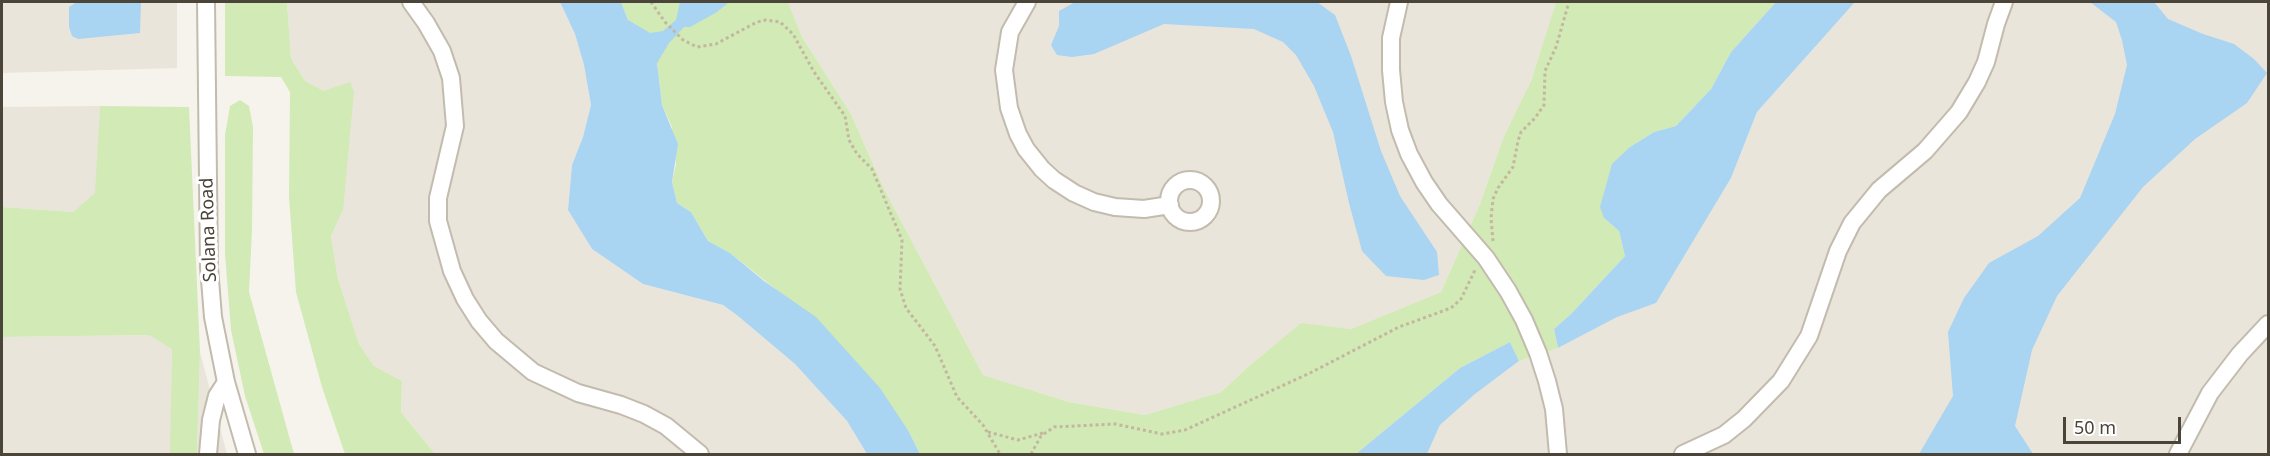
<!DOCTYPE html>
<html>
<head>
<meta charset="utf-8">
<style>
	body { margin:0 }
	#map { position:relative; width:2270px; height:456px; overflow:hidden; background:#f6f3ec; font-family:"Noto Sans",sans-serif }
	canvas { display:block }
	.frame { position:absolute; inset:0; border:3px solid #4b4439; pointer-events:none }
	.scale { position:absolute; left:2063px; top:417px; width:118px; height:27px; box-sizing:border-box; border:3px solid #4b4439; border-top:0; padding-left:8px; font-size:18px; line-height:21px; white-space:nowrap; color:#4b4439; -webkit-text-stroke:4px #fff; paint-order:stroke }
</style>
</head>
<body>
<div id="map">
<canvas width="2270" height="456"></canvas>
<div class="frame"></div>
<div class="scale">50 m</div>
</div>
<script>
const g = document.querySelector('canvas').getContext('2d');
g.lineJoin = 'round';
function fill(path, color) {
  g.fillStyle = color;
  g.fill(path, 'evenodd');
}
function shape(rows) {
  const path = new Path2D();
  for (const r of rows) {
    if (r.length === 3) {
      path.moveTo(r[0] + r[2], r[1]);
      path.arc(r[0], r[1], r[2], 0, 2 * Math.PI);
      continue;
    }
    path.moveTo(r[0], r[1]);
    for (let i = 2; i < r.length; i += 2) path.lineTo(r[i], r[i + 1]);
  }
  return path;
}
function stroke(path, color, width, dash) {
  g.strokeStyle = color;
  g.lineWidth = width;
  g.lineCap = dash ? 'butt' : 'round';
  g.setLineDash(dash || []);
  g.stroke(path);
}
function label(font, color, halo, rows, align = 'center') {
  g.font = font + ' "Noto Sans",sans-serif';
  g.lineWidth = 6;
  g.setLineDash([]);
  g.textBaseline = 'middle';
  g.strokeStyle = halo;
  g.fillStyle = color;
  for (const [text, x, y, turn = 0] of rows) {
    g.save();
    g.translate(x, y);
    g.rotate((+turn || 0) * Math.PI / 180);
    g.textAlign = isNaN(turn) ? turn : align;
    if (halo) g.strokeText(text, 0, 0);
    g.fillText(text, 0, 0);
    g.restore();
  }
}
fill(shape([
	[2,2,177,2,177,68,2,73],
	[287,2,560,2,575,34,584,65,591,105,583,137,572,165,568,210,592,249,643,284,723,305,738,316,795,364,847,421,867,454,435,454,401,412,402,381,374,366,359,344,338,279,331,236,343,210,324,91,305,81,291,58],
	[788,2,1556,2,1531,81,1504,136,1480,204,1441,292,1351,329,1301,324,1247,368,1221,392,1145,415,1069,402,983,375,884,189,851,114,802,37],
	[1855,2,2268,2,2268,454,1427,454,1440,425,1475,394,1519,361,1558,348,1617,316,1656,303,1731,178,1757,112],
	[100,106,96,193,73,212,2,207,2,107],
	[149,335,172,348,171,454,2,454,2,337],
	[200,352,227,454,197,454]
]), '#eae5da');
fill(shape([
	[225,2,287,2,291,58,305,81,324,91,350,82,354,92,343,210,331,236,338,279,359,344,374,366,402,381,401,412,435,454,345,454,322,387,296,292,289,197,290,92,281,77,225,76],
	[621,2,788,2,802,37,851,114,884,189,983,375,1069,402,1145,415,1221,392,1247,368,1301,323,1351,329,1441,292,1480,204,1504,136,1531,81,1556,2,1776,2,1731,52,1711,89,1676,126,1654,132,1630,147,1604,218,1619,231,1625,256,1572,313,1554,329,1558,348,1519,361,1510,342,1460,368,1356,454,920,454,909,432,788,299,730,253,708,241,691,212,677,203,672,182,676,164,672,127,662,105,657,63,628,20],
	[240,100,249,106,253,127,252,230,249,292,294,454,264,454,245,396,231,330,225,254,225,135,230,106],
	[100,106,189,107,200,352,197,454,170,454,172,349,149,335,2,337,2,207,73,212,95,193]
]), '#d2eab5');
fill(shape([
	[77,2,141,2,140,33,78,39,72,36,69,27,69,7],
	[560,2,621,2,628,20,650,33,663,31,676,20,680,2,729,2,717,12,690,27,684,27,669,43,657,63,662,105,678,144,672,182,677,203,691,212,708,241,730,253,764,281,816,317,880,388,909,432,920,454,867,454,847,421,795,364,738,316,723,305,643,284,592,249,568,210,572,165,583,137,591,105,584,65,575,34],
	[1075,2,1317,2,1335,15,1351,56,1381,151,1400,196,1437,252,1439,275,1424,280,1386,276,1362,251,1349,203,1333,132,1314,86,1296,55,1283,42,1254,29,1164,24,1094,54,1072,57,1057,55,1051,45,1059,26,1059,11],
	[1776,2,1855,2,1757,112,1731,178,1656,303,1617,317,1558,348,1554,329,1572,313,1625,256,1619,231,1604,218,1600,207,1612,164,1630,147,1654,132,1676,126,1711,89,1731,52],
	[2090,2,2154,2,2168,19,2203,34,2234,44,2254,59,2267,73,2247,103,2195,139,2143,187,2057,296,2032,350,2015,426,2033,454,1919,454,1953,396,1948,332,1964,298,1989,263,2038,236,2080,198,2115,114,2127,65,2122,40,2116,22],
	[1510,342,1519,361,1475,394,1440,425,1427,454,1356,454,1460,368]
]), '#a9d4f2');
const minor = shape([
	[206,2,209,267,213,317,226,382,247,454],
	[411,2,426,23,442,51,451,78,455,126,438,198,438,221,452,271,465,299,479,321,496,341,533,372,578,393,621,405,644,414,666,426,700,454],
	[1027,2,1010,32,1004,70,1009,108,1018,134,1026,149,1042,169,1054,180,1074,193,1094,202,1115,207,1144,209,1170,205],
	[1399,2,1391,38,1391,70,1394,102,1400,130,1409,154,1424,182,1439,204,1486,258,1508,291,1524,320,1538,353,1547,381,1554,409,1558,454],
	[1190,201,21],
	[208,454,211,420,217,396,226,382],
	[1683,454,1724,435,1744,419,1781,381,1809,336,1838,251,1852,223,1879,190,1925,151,1959,112,1977,82,1986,62,1996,24,2004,2],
	[2178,454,2210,393,2240,354,2268,324]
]);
stroke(minor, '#c2bbae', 20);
stroke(shape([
	[651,2,665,22,683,40,697,47,716,44,757,22,766,20,780,22,793,34,814,72,845,116,849,140,857,154,872,169,902,240,900,289,906,308,935,346,957,397,983,425,1000,454],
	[1493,241,1491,218,1493,199,1498,188,1513,167,1518,141,1521,132,1535,118,1544,105,1545,71,1556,47,1569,2],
	[988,432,1018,440,1043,433],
	[1031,454,1041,436,1054,427,1115,424,1162,434,1185,430,1310,373,1399,327,1451,308,1461,299,1475,270]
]), '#c4b79f', 3, [3, 3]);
stroke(minor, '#fff', 16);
label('18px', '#4b4439', '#fff', [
	["Solana Road",209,230,-92]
]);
</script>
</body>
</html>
